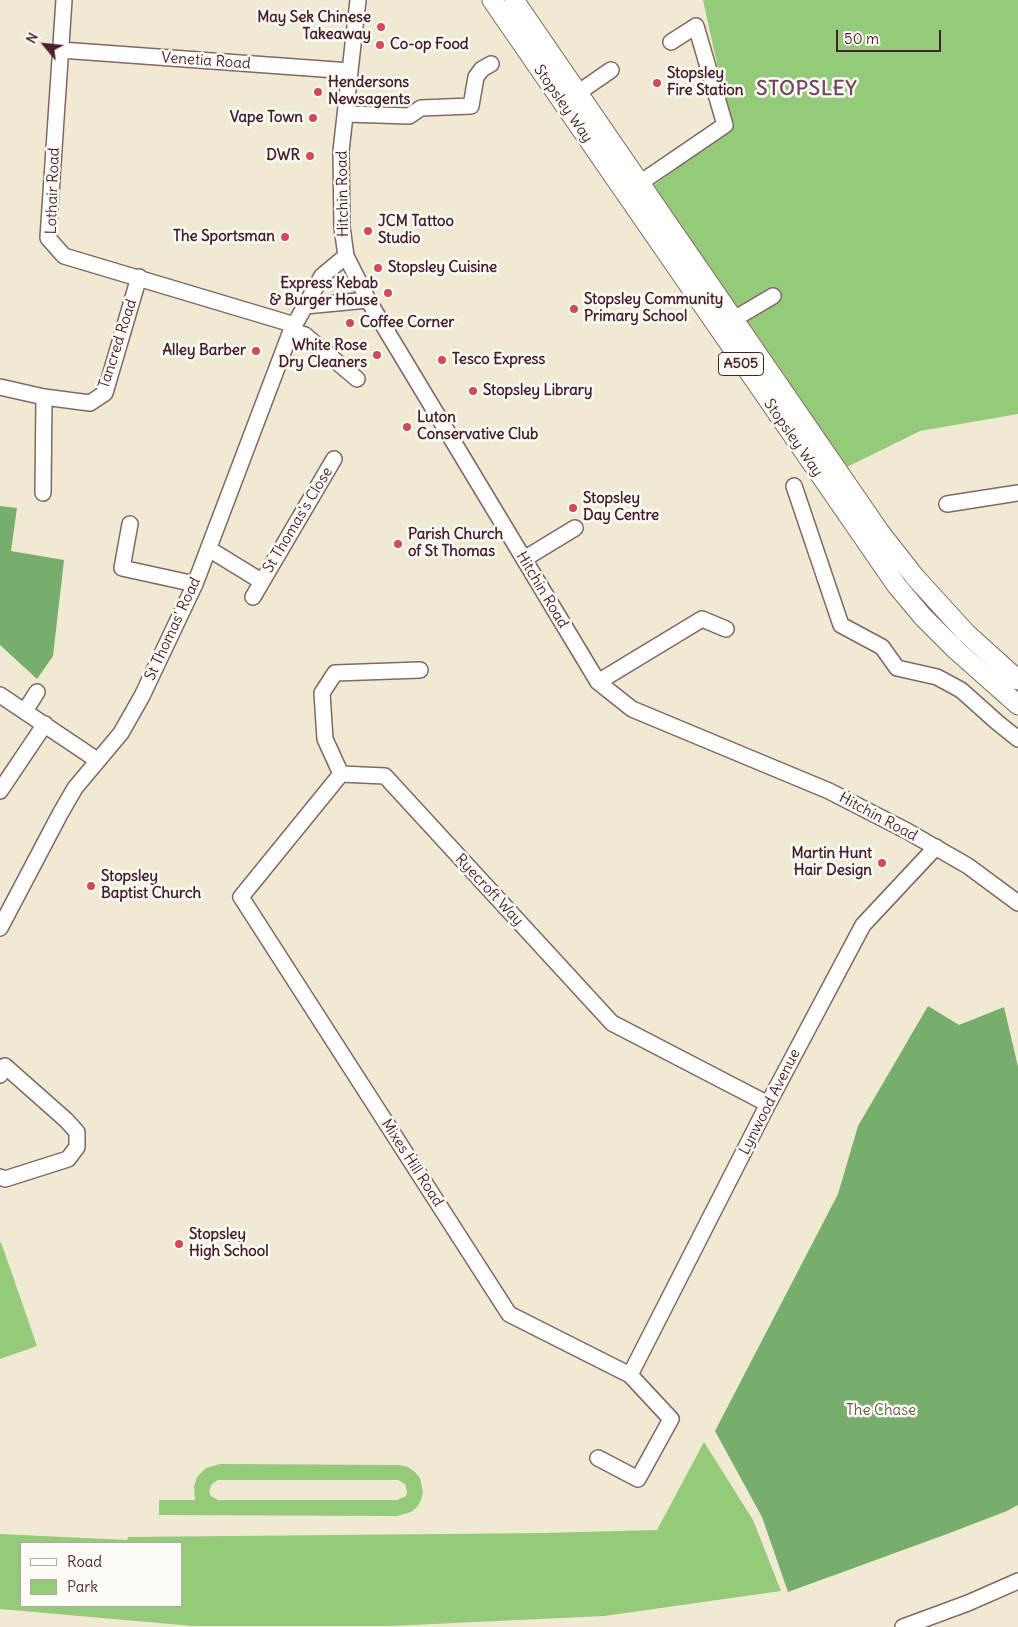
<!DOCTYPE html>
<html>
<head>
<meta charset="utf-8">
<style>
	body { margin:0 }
	#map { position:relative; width:1018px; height:1627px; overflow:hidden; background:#efead1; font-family:Delius,sans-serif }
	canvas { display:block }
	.legend { position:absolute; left:20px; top:1542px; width:162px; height:65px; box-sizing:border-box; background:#fdfcf7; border:1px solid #b5a4a5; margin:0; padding:6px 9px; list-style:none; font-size:15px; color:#4a1f2b }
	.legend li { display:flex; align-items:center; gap:10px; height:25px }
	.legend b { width:25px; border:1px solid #b5a4a5 }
	.north { position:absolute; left:20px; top:20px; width:50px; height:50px; -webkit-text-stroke:4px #fdfcf7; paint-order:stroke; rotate:298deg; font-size:14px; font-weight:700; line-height:20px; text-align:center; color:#4a1f2b }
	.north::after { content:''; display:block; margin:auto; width:18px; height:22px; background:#4a1f2b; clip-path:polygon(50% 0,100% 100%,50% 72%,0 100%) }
	.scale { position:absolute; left:836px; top:30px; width:105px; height:22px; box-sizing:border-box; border:2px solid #4a1f2b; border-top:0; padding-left:6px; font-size:15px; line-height:18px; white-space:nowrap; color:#4a1f2b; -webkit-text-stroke:4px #fdfcf7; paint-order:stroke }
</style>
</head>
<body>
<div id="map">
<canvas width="1018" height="1627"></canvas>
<ul class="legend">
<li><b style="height:6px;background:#fff"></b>Road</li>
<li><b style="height:14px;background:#95ca7b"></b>Park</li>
</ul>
<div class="north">N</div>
<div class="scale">50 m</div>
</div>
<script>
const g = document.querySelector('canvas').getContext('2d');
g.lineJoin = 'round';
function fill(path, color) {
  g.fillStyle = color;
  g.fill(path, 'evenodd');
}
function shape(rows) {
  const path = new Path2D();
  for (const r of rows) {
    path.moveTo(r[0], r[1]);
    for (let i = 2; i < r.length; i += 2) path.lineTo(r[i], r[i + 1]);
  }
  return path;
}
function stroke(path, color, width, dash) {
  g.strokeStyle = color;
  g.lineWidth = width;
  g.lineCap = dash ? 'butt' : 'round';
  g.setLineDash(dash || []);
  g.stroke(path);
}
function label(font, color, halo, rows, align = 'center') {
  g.font = font + ' Delius,sans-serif';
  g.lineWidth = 5;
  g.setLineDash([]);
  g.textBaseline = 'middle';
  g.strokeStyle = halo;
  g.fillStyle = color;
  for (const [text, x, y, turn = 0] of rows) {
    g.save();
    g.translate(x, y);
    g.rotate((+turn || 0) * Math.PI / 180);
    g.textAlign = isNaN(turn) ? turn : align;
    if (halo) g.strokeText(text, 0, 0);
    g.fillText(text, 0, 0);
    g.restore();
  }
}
fill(shape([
	[703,0,1018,0,1018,414,920,431,847,467,697,257,653,186,731,128],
	[1,1242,37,1346,0,1359,0,1243],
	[704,1442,753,1520,781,1591,604,1616,390,1626,193,1626,0,1609,0,1534,127,1540,128,1537,545,1533,657,1530],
	[21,1543,181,1543,181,1606,21,1606],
	[220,1464,399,1465,408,1467,415,1472,420,1478,423,1492,421,1500,417,1507,411,1512,397,1516,159,1515,159,1500,195,1500,194,1487,197,1477,206,1468],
	[218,1480,398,1480,405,1484,407,1492,406,1496,397,1500,218,1500,211,1496,209,1491,212,1484]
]), '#95ca7b');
fill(shape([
	[0,506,17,508,11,551,64,560,53,656,37,679,0,645],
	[928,1006,959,1025,1004,1007,1018,1067,1018,1505,1007,1511,947,1534,788,1592,762,1517,715,1431,838,1194,858,1126]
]), '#78ae6b');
const minor = shape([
	[64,0,48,238,64,256,295,325],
	[358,0,341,151,342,227,346,256,368,300,598,682,632,709,829,791,907,831,968,866,1018,903],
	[61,50,350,71],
	[569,99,611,70],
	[346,114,409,116,421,108,471,106,476,77,482,69,491,64],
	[640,183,725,125,696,26,671,42],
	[305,306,368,300],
	[734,319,773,296],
	[291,331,305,335,357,379],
	[0,387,44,397,90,403,105,393,139,277],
	[794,486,841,625,882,647,897,668,937,677,961,690,998,723,1018,739],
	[43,493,44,397],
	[947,504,1018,493],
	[130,524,122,568,195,584],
	[209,549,261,581],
	[524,559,575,528],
	[253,597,334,459],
	[598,682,702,619,726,629],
	[0,695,97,760],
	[25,711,37,692],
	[341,774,325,739,322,693,335,673,420,670],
	[0,791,45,724],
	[0,928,60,814,75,788,121,733,142,696,195,584,291,331,322,276,346,256],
	[0,1075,5,1066,66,1120,77,1132,77,1147,68,1159,5,1179,0,1177],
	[630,1375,768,1104,863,925,936,847],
	[598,1458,638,1479,671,1419,630,1375,509,1314,241,897,341,774,385,776,612,1023,768,1104],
	[903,1627,968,1603,1018,1581]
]);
const major = shape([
	[492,0,897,586,923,617,956,650,1018,705],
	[514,0,879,531,915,577,966,633,1018,680]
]);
stroke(minor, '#846665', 18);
stroke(major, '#846665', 21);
stroke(minor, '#fff', 15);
stroke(major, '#fff', 19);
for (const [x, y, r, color] of [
	[381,27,5,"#d1495b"],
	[380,45,5,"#d1495b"],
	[657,83,5,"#d1495b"],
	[318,92,5,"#d1495b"],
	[313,118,5,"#d1495b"],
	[310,156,5,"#d1495b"],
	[368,231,5,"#d1495b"],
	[285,237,5,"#d1495b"],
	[378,268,5,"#d1495b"],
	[388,293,5,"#d1495b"],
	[574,309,5,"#d1495b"],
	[350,323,5,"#d1495b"],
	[256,351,5,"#d1495b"],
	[377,355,5,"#d1495b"],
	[442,360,5,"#d1495b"],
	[473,391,5,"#d1495b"],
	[407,427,5,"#d1495b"],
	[573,508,5,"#d1495b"],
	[398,544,5,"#d1495b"],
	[882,863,5,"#d1495b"],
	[91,886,5,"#d1495b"],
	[179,1244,5,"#d1495b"]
]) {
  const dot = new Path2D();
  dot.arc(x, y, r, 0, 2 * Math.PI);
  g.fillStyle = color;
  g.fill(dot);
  stroke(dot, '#fdfcf7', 2);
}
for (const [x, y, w] of [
	[741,364,45]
]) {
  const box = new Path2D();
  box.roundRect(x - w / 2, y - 11.5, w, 23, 4);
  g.fillStyle = '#fdfcf7';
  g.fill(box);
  stroke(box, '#4a1f2b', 1);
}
label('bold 14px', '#4a1f2b', null, [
	["A505",741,364]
]);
label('bold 15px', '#4a1f2b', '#fdfcf7', [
	["May Sek Chinese",371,18,"right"],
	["Takeaway",371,35,"right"],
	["Co-op Food",390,45],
	["Stopsley",667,74],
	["Fire Station",667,91],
	["Hendersons",328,83],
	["Newsagents",328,100],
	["Vape Town",303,118,"right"],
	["DWR",300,156,"right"],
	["JCM Tattoo",378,222],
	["Studio",378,239],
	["The Sportsman",275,237,"right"],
	["Stopsley Cuisine",388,268],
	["Express Kebab",378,284,"right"],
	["& Burger House",378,301,"right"],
	["Stopsley Community",584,300],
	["Primary School",584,317],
	["Coffee Corner",360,323],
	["White Rose",367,346,"right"],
	["Dry Cleaners",367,363,"right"],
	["Alley Barber",246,351,"right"],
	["Tesco Express",452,360],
	["Stopsley Library",483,391],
	["Luton",417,418],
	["Conservative Club",417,435],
	["Stopsley",583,499],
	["Day Centre",583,516],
	["Parish Church",408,535],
	["of St Thomas",408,552],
	["Martin Hunt",872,854,"right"],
	["Hair Design",872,871,"right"],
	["Stopsley",101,877],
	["Baptist Church",101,894],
	["Stopsley",189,1235],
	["High School",189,1252]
], 'left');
label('15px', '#4a1f2b', '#fdfcf7', [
	["Venetia Road",206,61,4],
	["Stopsley Way",563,104,55],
	["Lothair Road",53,191,-88],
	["Hitchin Road",343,194,-91],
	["Tancred Road",118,344,-72],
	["Stopsley Way",793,438,55],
	["St Thomas's Close",298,520,-59],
	["Hitchin Road",542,590,59],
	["St Thomas' Road",173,629,-65],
	["Hitchin Road",878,817,28],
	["Ryecroft Way",489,890,47],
	["Lynwood Avenue",770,1102,-63],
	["Mixes Hill Road",412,1163,57]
]);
label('15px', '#645b47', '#fdfcf7', [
	["The Chase",881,1411]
]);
g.letterSpacing = '1px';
label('bold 20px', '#73495d', '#fdfcf7', [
	["STOPSLEY",807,89]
]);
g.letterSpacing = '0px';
</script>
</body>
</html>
